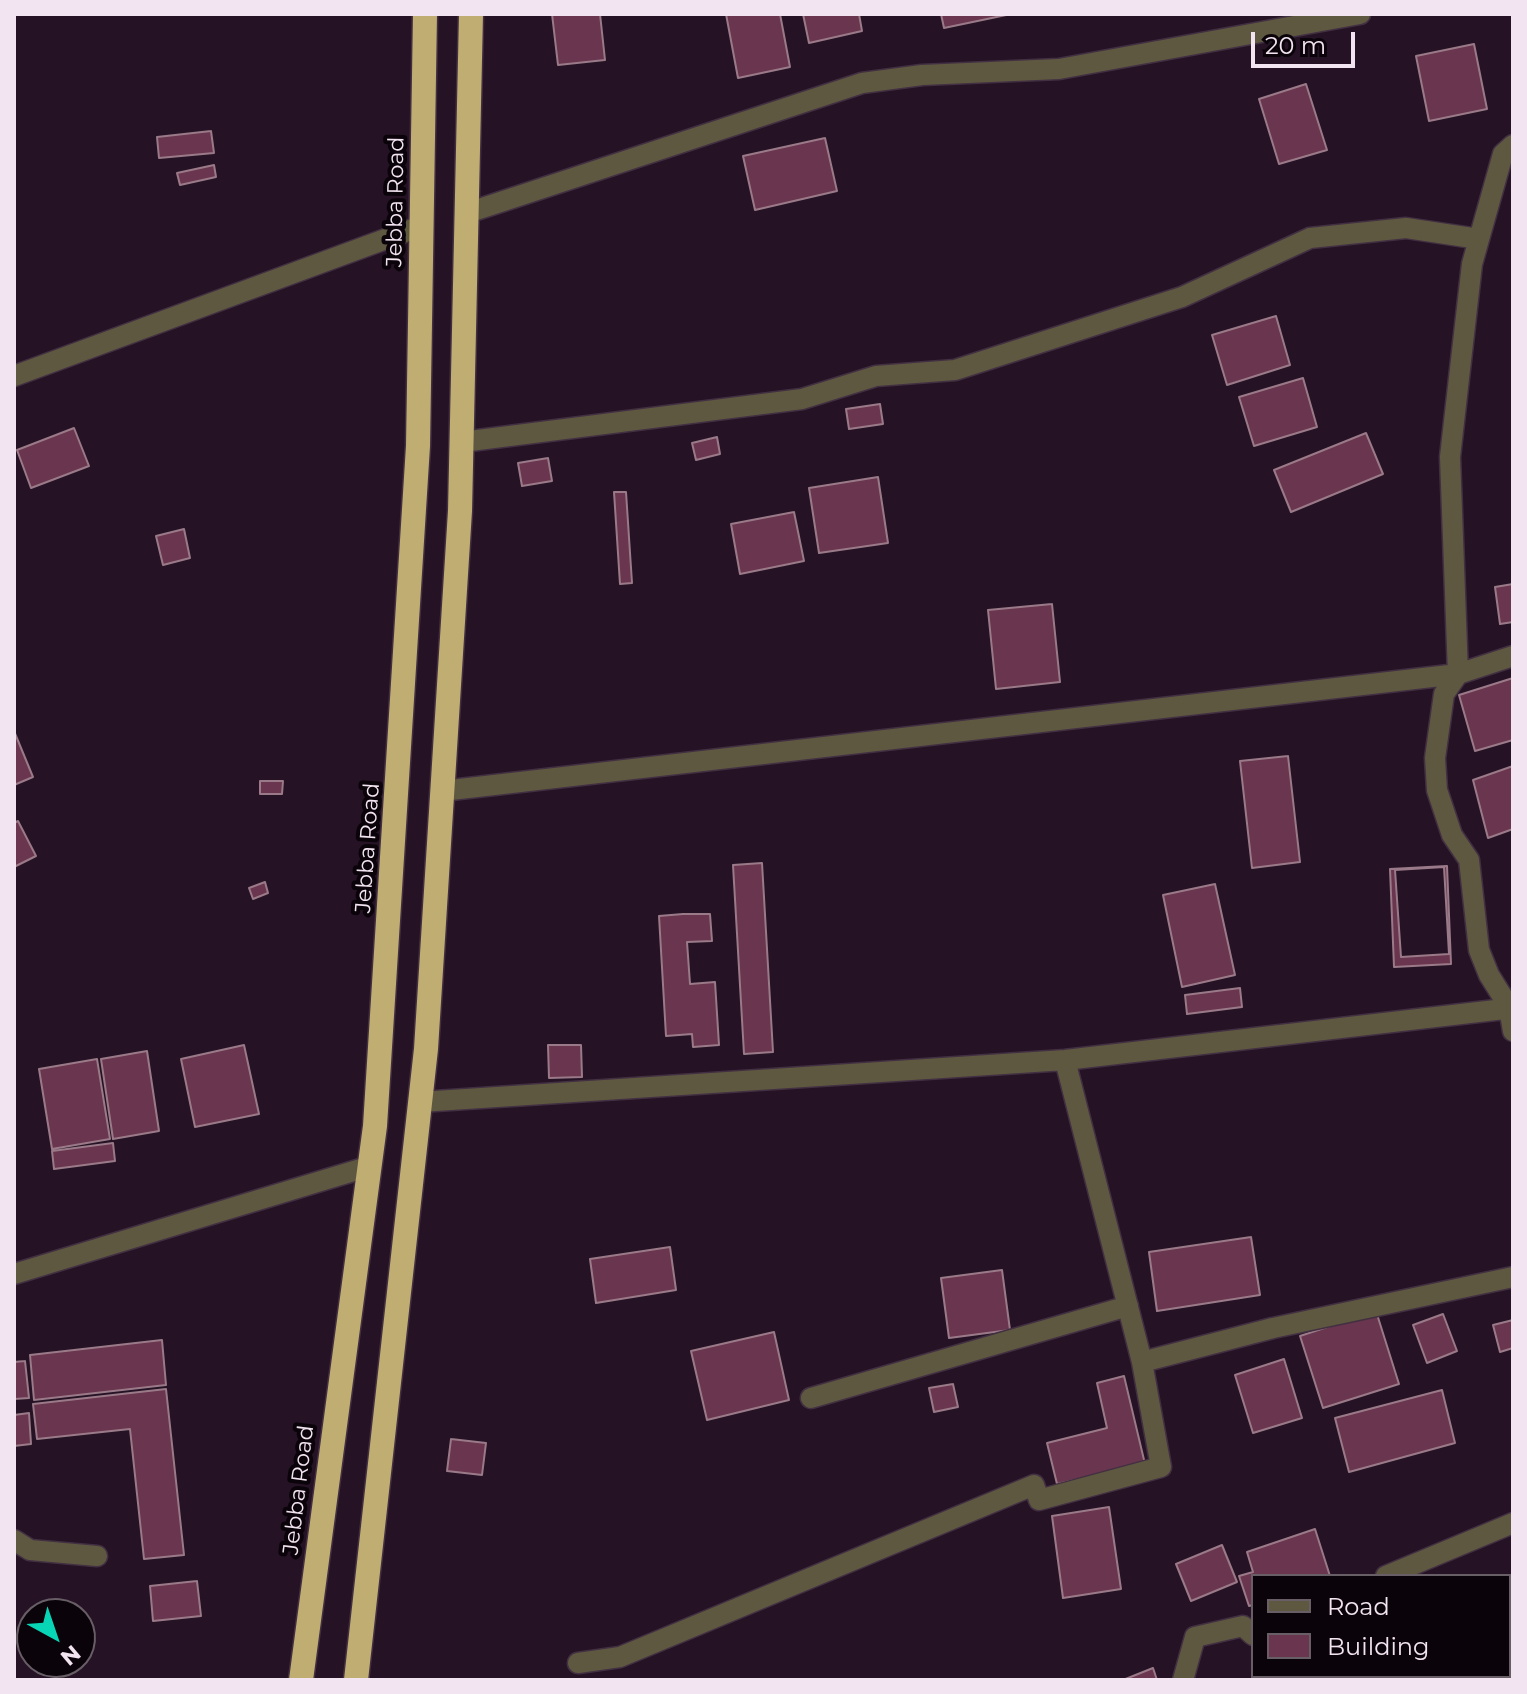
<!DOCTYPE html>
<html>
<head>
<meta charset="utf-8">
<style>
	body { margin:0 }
	#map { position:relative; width:1527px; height:1694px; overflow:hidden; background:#251325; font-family:Montserrat,sans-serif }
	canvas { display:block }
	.frame { position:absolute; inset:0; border:16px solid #f2e4f1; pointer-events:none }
	.legend { position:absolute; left:1251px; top:1574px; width:260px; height:104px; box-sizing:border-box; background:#0a040a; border:2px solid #675e66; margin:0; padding:10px 14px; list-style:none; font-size:24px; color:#f2e4f1 }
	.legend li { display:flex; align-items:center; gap:16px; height:40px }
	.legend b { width:40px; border:2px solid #675e66 }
	.north { position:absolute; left:16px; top:1598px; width:80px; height:80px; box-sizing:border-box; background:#0a040a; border:2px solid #675e66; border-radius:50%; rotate:140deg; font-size:22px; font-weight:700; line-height:32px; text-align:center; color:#f2e4f1 }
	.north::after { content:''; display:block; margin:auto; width:28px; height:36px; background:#08d5b5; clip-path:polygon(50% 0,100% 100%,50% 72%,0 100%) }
	.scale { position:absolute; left:1251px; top:32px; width:104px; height:36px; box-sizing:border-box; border:4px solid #f2e4f1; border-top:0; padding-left:10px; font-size:24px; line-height:28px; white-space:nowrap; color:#f2e4f1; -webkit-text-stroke:6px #0a040a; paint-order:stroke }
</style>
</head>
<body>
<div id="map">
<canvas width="1527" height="1694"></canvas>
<div class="frame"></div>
<ul class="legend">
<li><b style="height:10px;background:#5f5840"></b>Road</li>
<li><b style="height:22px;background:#6a354e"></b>Building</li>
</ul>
<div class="north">N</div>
<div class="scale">20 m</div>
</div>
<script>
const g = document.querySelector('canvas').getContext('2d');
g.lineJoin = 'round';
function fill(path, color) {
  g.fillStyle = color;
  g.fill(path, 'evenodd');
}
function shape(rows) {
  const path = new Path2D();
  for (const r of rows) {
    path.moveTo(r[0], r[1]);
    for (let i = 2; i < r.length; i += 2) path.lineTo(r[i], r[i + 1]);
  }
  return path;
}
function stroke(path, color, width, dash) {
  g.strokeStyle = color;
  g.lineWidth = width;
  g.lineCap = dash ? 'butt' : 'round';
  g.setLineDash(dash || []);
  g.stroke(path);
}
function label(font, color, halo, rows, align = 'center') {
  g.font = font + ' Montserrat,sans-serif';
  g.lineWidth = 8;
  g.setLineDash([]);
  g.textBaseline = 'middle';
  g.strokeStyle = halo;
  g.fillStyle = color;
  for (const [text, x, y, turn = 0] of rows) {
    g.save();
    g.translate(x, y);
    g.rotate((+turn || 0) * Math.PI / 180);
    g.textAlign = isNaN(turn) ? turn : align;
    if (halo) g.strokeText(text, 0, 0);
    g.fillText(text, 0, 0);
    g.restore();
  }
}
const building = shape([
	[552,14,600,14,605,60,558,65,552,14],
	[726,14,780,14,790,67,738,78,726,14],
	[803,14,859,14,862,31,809,43,803,14],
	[941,14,1011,14,944,28,941,14],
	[1474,44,1487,109,1429,121,1416,56,1474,44],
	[1306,84,1327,150,1279,164,1259,99,1306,84],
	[211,131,214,153,159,158,157,137,211,131],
	[825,138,837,191,755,210,743,156,825,138],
	[214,165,216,177,180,185,177,173,214,165],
	[1276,316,1290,365,1227,385,1212,335,1276,316],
	[1303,378,1317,427,1254,446,1239,397,1303,378],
	[880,404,883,424,849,429,846,409,880,404],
	[74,428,89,466,31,488,17,450,74,428],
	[1366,433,1383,474,1291,512,1274,470,1366,433],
	[717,437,720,454,696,460,692,443,717,437],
	[548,458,552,481,522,486,518,463,548,458],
	[878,477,888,543,819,553,809,488,878,477],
	[614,492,626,492,632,583,620,584,614,492],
	[794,512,804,561,740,574,731,524,794,512],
	[184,529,190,558,163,565,156,536,184,529],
	[1513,584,1513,622,1500,624,1495,587,1513,584],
	[1052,604,1060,682,996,689,988,610,1052,604],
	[1513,678,1513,740,1475,751,1459,695,1513,678],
	[14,731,33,777,14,785,14,731],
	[1288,756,1300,862,1252,868,1240,761,1288,756],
	[1513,766,1513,829,1488,838,1473,780,1513,766],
	[260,781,283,781,282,794,260,794,260,781],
	[18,821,36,856,14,867,14,823,18,821],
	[762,863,773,1052,744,1054,733,865,762,863],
	[1447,866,1451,964,1394,967,1390,869,1447,866],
	[1444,867,1449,954,1401,957,1395,870,1444,867],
	[265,882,268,893,253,899,249,888,265,882],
	[1215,884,1235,975,1182,987,1163,895,1215,884],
	[683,914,710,914,712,941,687,942,690,984,715,982,719,1045,693,1047,692,1034,666,1036,659,916,683,914],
	[1240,988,1242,1007,1187,1014,1185,995,1240,988],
	[244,1045,259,1114,195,1127,181,1059,244,1045],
	[548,1045,581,1045,582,1077,549,1078,548,1045],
	[147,1051,159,1131,113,1139,101,1059,147,1051],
	[97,1059,110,1139,52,1149,39,1069,97,1059],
	[113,1143,115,1161,54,1169,52,1151,113,1143],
	[1251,1237,1260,1295,1157,1311,1149,1252,1251,1237],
	[670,1247,676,1290,596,1303,590,1259,670,1247],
	[1002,1270,1010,1330,949,1338,941,1278,1002,1270],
	[1376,1311,1399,1384,1323,1408,1300,1336,1376,1311],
	[1443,1314,1457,1351,1427,1363,1413,1325,1443,1314],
	[1513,1320,1513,1348,1500,1352,1493,1325,1513,1320],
	[774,1332,789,1400,707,1420,691,1351,774,1332],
	[162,1340,166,1385,34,1400,30,1355,162,1340],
	[1284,1359,1302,1418,1253,1433,1235,1375,1284,1359],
	[25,1361,29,1398,14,1399,14,1362,25,1361],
	[1124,1376,1145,1464,1057,1484,1047,1443,1107,1428,1097,1383,1124,1376],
	[953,1384,958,1407,934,1412,929,1388,953,1384],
	[166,1389,184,1555,144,1559,130,1429,37,1439,33,1404,166,1389],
	[1442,1390,1455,1443,1349,1472,1335,1418,1442,1390],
	[29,1413,31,1444,14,1446,14,1415,29,1413],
	[451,1439,486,1443,482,1475,447,1471,451,1439],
	[1109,1507,1121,1589,1063,1598,1052,1516,1109,1507],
	[1315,1529,1330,1576,1253,1576,1253,1605,1249,1606,1239,1576,1253,1572,1247,1552,1315,1529],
	[1222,1545,1237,1582,1191,1601,1176,1564,1222,1545],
	[197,1581,201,1616,153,1621,150,1586,197,1581],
	[1513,1629,1513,1680,1492,1680,1490,1676,1509,1676,1509,1631,1513,1629],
	[1153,1668,1157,1680,1123,1680,1153,1668]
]);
fill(building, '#6a354e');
stroke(building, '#9a7a88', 2);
const street = shape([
	[467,213,862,83,922,75,1059,69,1360,14],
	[14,376,421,226],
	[462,442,802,399,876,376,955,370,1182,297,1310,238,1406,228,1479,239],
	[1513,656,1458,674,1444,694,1435,758,1437,790,1452,835,1469,860,1479,950,1489,975,1509,1007,1513,1031],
	[442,791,1458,674,1450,457,1472,264,1503,154,1513,145],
	[1065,1060,1142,1362],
	[420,1102,1065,1060,1513,1008],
	[14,1274,367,1167],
	[811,1398,1128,1306],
	[14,1540,30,1550,97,1556],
	[1386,1576,1513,1523],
	[578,1663,620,1657,1034,1485,1039,1500,1161,1467,1142,1362,1273,1328,1513,1277],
	[1183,1680,1195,1637,1243,1626,1253,1635]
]);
const highway = shape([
	[301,1680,375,1126,418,446,425,14],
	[356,1680,426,1049,460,511,471,14]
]);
stroke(street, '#423042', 23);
stroke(highway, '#423042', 27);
stroke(street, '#5f5840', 20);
stroke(highway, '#c0ad71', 24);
label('22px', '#f2e4f1', '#0a040a', [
	["Jebba Road",396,202,-89],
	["Jebba Road",368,848,-86],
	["Jebba Road",299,1490,-83]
]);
</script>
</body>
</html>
